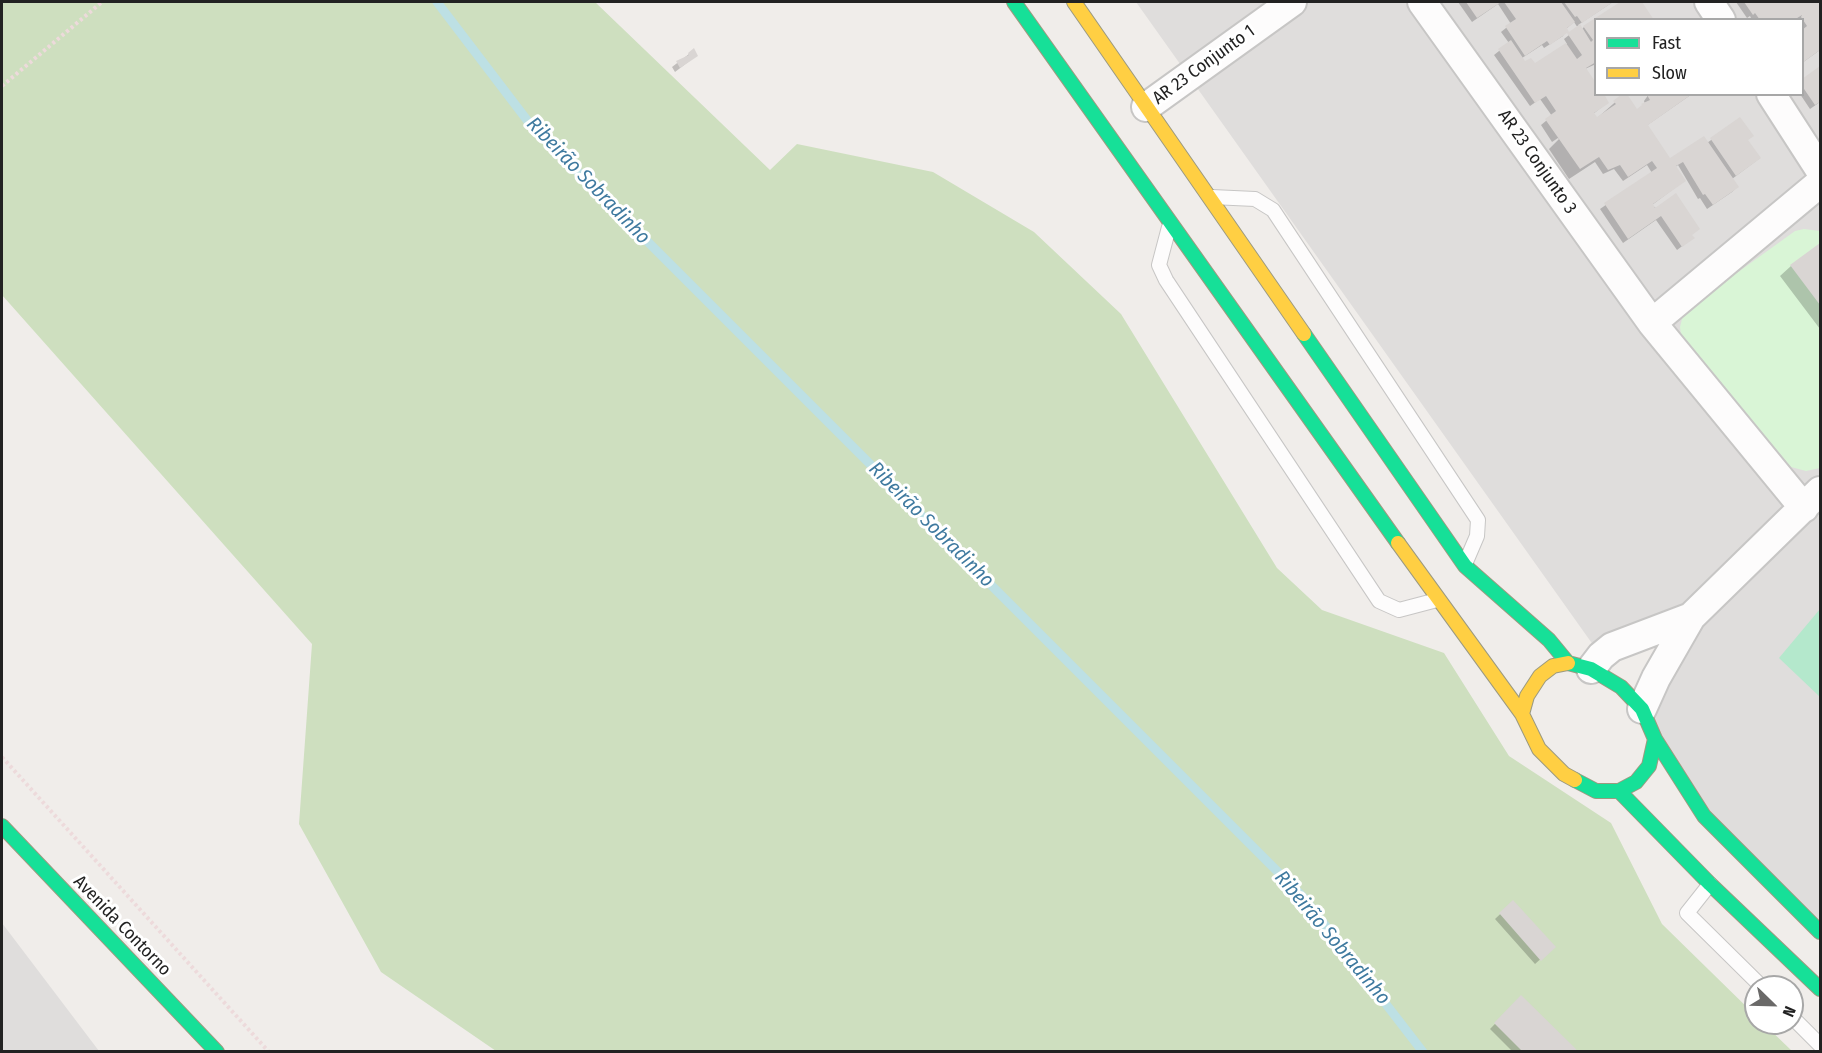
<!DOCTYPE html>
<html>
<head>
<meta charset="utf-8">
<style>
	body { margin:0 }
	#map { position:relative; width:1822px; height:1053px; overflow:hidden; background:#f0edea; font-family:"Fira Sans Condensed",sans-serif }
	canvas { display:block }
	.frame { position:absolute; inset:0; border:3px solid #222; pointer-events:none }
	.legend { position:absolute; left:1594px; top:18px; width:210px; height:78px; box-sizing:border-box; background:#fff; border:2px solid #a7a7a7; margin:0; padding:8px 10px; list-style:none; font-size:18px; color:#222 }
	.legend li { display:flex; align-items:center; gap:12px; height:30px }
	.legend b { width:30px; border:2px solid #a7a7a7 }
	.north { position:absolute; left:1744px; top:975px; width:60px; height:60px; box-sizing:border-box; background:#fff; border:2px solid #a7a7a7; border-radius:50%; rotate:113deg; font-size:16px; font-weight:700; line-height:24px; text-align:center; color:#222 }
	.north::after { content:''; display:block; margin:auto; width:21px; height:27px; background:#6a6968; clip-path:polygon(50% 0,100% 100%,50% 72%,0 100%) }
</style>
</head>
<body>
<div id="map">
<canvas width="1822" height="1053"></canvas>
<div class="frame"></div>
<ul class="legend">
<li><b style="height:8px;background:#16e098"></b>Fast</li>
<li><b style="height:8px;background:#ffcf43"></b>Slow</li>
</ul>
<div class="north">N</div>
</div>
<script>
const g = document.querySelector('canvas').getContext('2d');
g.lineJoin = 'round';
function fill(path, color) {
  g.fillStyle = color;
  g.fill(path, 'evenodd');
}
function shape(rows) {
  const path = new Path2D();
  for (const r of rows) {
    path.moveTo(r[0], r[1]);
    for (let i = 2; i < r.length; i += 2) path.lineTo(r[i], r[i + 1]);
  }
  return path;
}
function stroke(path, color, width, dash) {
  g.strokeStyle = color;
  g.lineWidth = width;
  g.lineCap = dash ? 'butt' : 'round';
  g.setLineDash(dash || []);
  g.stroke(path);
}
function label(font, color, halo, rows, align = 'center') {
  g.font = font + ' "Fira Sans Condensed",sans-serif';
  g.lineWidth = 6;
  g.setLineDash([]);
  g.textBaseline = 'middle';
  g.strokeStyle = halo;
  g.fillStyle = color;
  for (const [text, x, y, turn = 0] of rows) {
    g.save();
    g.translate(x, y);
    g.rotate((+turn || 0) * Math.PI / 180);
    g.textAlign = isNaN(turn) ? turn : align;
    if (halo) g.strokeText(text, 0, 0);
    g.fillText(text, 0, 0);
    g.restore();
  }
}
fill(shape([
	[1136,2,1820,2,1820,932,1704,816,1642,709,1690,617,1601,656],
	[1596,20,1802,20,1802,94,1596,94],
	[2,923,99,1051,2,1051]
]), '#dfdddc');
fill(shape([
	[2,2,595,2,770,170,797,144,933,172,1034,232,1121,314,1277,568,1322,610,1444,653,1509,756,1611,823,1662,924,1756,1016,1756,1023,1763,1023,1792,1051,496,1051,381,972,299,824,312,644,2,295]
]), '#cedfbf');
fill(shape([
	[1804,229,1820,231,1820,468,1806,471,1791,467,1732,399,1682,342,1680,327,1684,311,1795,231]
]), '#d9f5d6');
fill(shape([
	[1820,609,1820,697,1779,658]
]), '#b4e8cc');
fill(shape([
	[1458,2,1613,2,1578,25,1581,30,1584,27,1623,2,1640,2,1652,20,1596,20,1596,64,1585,69,1596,94,1607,103,1593,114,1596,119,1621,97,1619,94,1625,94,1636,111,1645,104,1644,101,1649,94,1692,94,1646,126,1670,161,1707,143,1740,119,1747,141,1760,158,1732,179,1737,187,1732,192,1707,209,1700,198,1698,199,1678,165,1674,168,1684,181,1652,205,1693,238,1677,250,1656,220,1623,243,1600,209,1652,173,1647,165,1623,181,1614,169,1603,174,1595,162,1569,179,1549,149,1559,139,1558,138,1552,142,1541,125,1552,116,1540,99,1530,106,1494,55,1509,43,1501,32,1511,24,1498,4,1472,22],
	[1574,22,1578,28,1564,39,1567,44,1534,65,1525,63,1522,58,1542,45,1544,48,1563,36,1566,29],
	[1736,2,1820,2,1820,50,1802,63,1802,20,1752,20,1750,16,1747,18],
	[689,54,696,56,675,72,672,67],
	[1820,68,1820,102,1810,109,1800,94,1802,94,1802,81],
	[1820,245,1820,329,1780,276,1791,266],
	[1513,902,1554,947,1535,964,1495,919],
	[1521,997,1576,1052,1513,1052,1490,1029]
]), '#0003');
stroke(shape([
	[437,2,530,124,1304,898,1423,1052]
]), '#bde0e4', 9);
fill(shape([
	[1466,2,1501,2,1477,18],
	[1504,2,1561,2,1575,22,1567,28,1569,32,1580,24,1591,42,1593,40,1583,26,1620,2,1642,2,1654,20,1596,20,1596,62,1586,68,1596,83,1596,94,1604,94,1609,103,1594,113,1597,117,1616,104,1613,101,1622,94,1627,94,1637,109,1642,105,1641,104,1650,100,1647,95,1649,94,1692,94,1648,125,1670,158,1704,136,1739,187,1713,205,1705,194,1703,195,1683,162,1676,166,1686,181,1653,204,1655,208,1676,193,1700,229,1692,235,1695,238,1682,247,1661,216,1628,239,1604,203,1657,168,1652,161,1628,177,1620,165,1608,170,1599,157,1580,169,1545,119,1556,111,1546,96,1535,103,1498,49,1511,40,1525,61,1531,58,1535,63,1566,43,1577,59,1582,55,1567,33,1550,45,1547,41,1525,56,1505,26,1516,19],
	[1564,2,1613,2,1582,23,1577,16,1575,17],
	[1744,2,1820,2,1820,50,1802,63,1802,30,1807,26,1801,17,1802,15,1794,20,1760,20,1755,13,1753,15],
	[694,48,698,56,680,68,676,61,689,55,688,53],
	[1820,66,1820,102,1815,105,1802,86,1802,79],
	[1740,117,1754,136,1748,140,1761,158,1736,176,1710,138],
	[1820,243,1820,305,1790,265],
	[1513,900,1556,947,1541,961,1499,913],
	[1521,995,1575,1048,1578,1052,1523,1052,1494,1023]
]), '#d9d5d3');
const lane = shape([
	[1212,197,1255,199,1273,210,1478,520,1477,536,1465,564],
	[1169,227,1159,265,1166,280,1379,601,1399,610,1437,600],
	[1710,884,1687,913,1762,987],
	[1792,1017,1820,1045]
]);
const street = shape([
	[1422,2,1652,323,1804,508],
	[1709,2,1721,20],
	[1771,94,1820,170],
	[1146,107,1292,2],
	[1652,323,1820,183],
	[1591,669,1601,656,1612,647,1691,617],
	[1642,709,1656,678,1691,617,1820,491]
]);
const fast = shape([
	[1014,2,1398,543],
	[1304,334,1465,566,1549,640,1568,663,1591,669,1621,687,1642,709,1655,739,1649,766,1636,782,1619,791,1596,791,1575,780],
	[1655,739,1704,816,1820,932],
	[1619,791,1710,884,1820,989],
	[2,826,217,1052]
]);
const slow = shape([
	[1074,2,1304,334],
	[1398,543,1522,714],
	[1568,663,1553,666,1540,676,1527,696,1522,714,1539,749,1564,774,1575,780]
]);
stroke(lane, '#c7c6c5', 16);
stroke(street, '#c7c6c5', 32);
stroke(fast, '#9c9a80', 16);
stroke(slow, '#9c9a80', 16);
stroke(shape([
	[2,86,102,2],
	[2,757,269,1052]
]), '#eddadb', 4, [3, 3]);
stroke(lane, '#fdfcfc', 14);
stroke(street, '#fdfcfc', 28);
stroke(fast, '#16e098', 14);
stroke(slow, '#ffcf43', 14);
label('18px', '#222', '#fff', [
	["AR 23 Conjunto 1",1204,65,-36],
	["AR 23 Conjunto 3",1537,162,55],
	["Avenida Contorno",122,926,46]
]);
label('italic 20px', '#3f7a9f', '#fff', [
	["Ribeirão Sobradinho",588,181,46],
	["Ribeirão Sobradinho",931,525,45],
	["Ribeirão Sobradinho",1332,938,50]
]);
</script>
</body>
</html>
